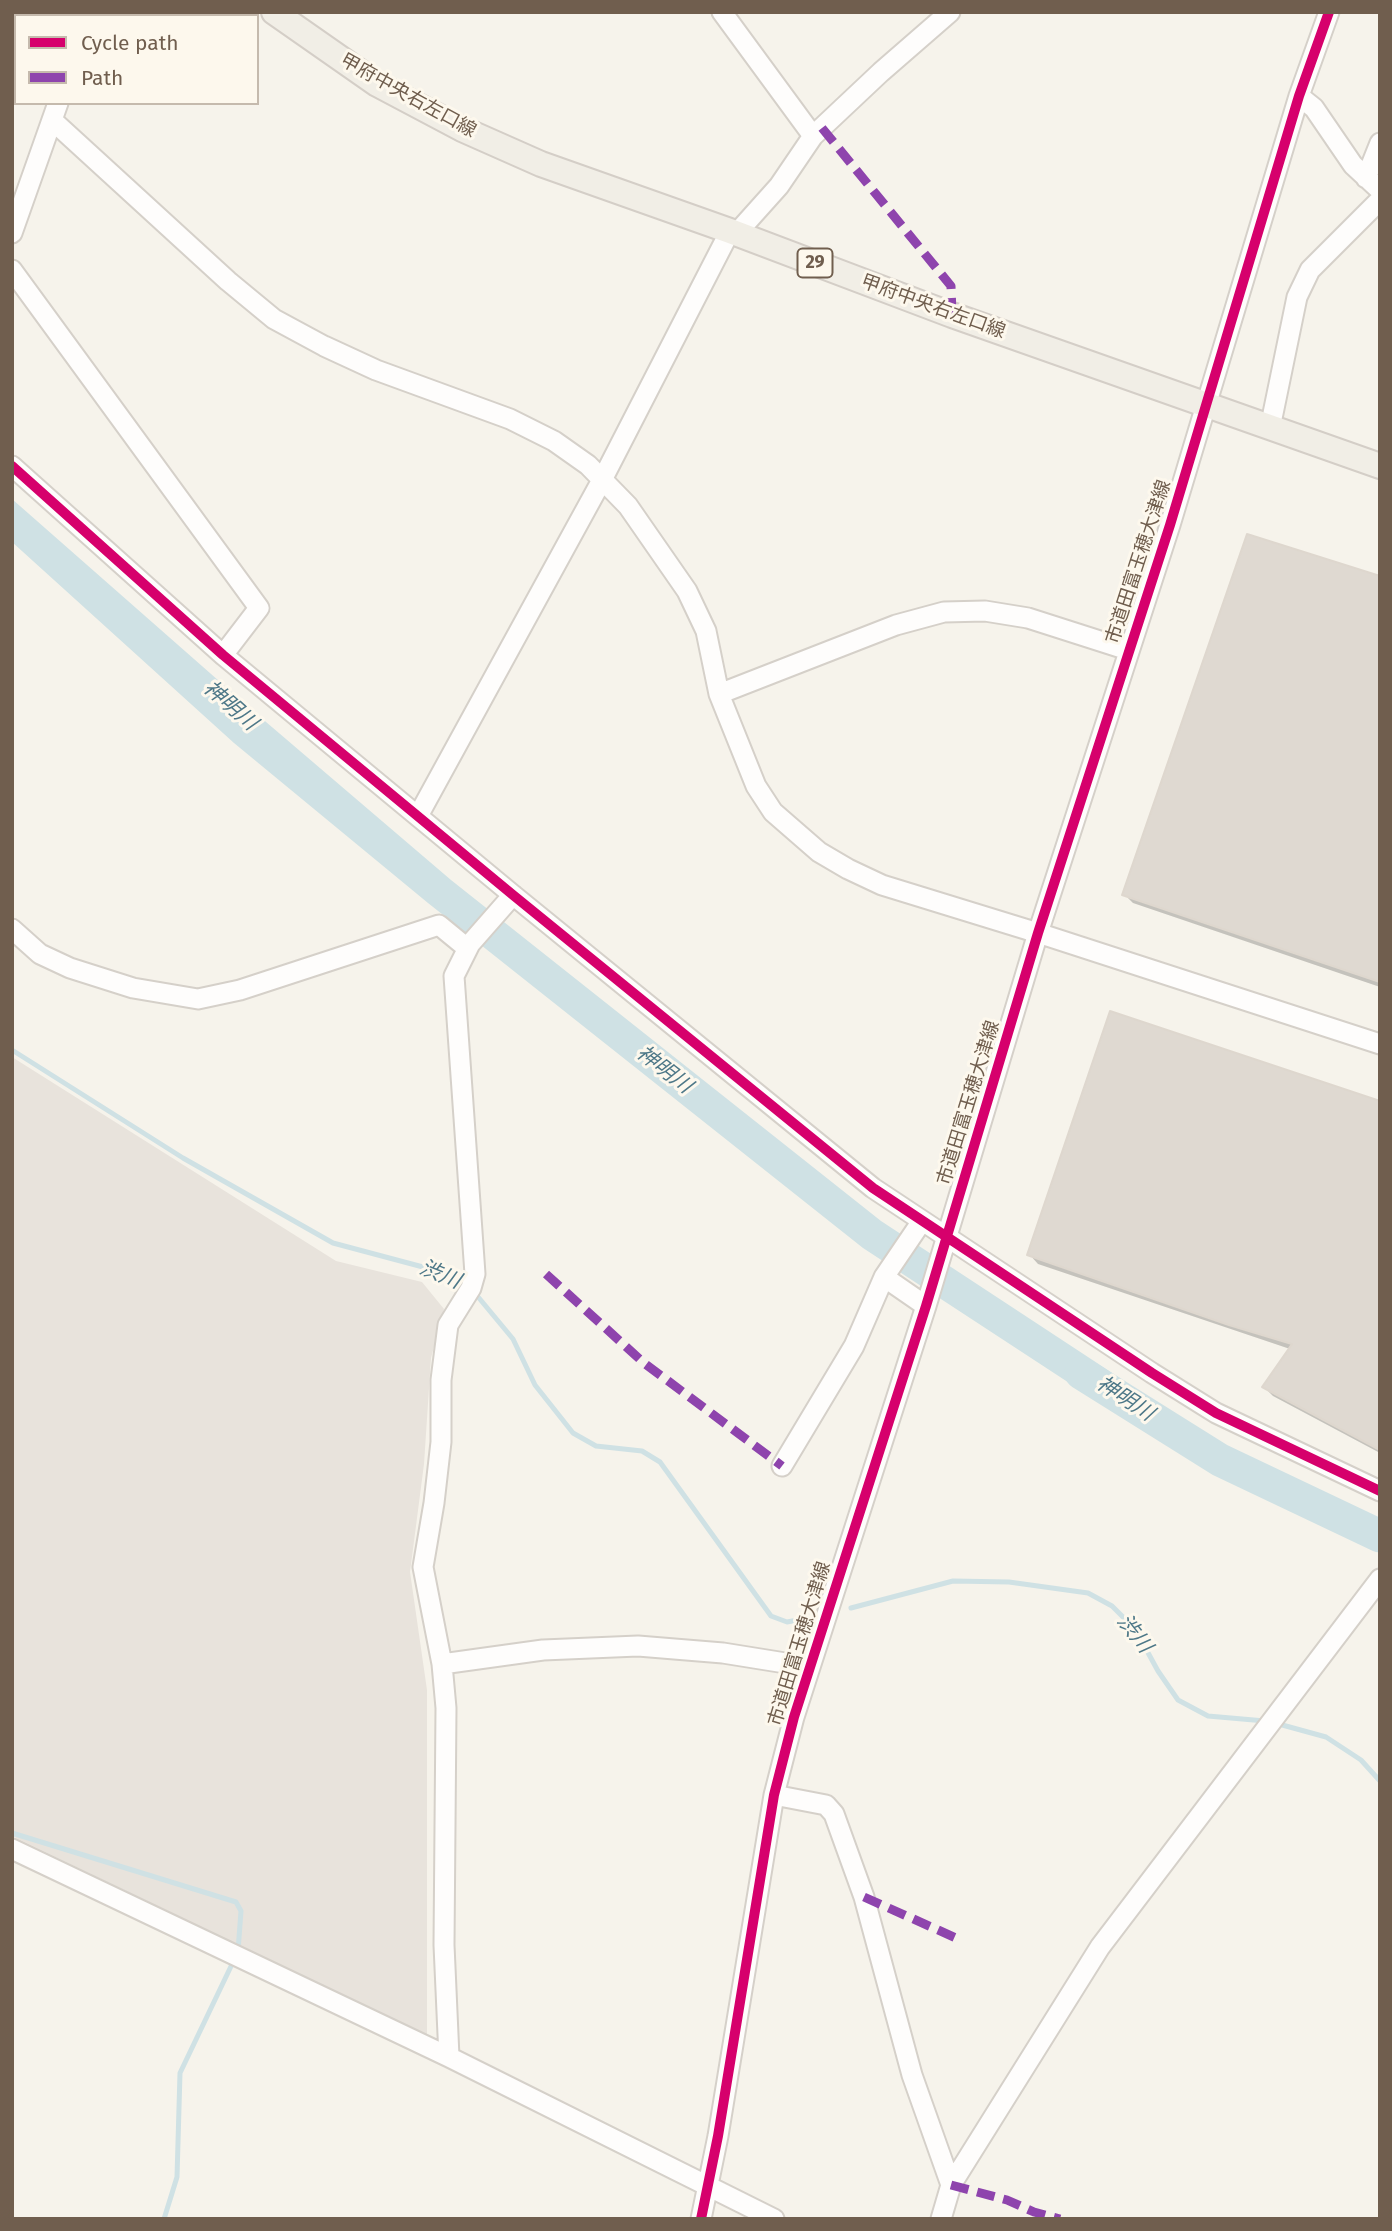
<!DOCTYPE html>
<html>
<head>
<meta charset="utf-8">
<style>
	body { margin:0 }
	#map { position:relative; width:1392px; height:2231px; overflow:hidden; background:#f6f3eb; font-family:"Fira Sans",sans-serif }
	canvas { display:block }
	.frame { position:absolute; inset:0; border:14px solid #705e4e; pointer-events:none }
	.legend { position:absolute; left:14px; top:14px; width:245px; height:91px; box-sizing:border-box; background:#fdf8ed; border:2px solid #c5baad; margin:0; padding:9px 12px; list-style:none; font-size:21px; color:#705e4e }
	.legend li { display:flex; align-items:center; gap:14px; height:35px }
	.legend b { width:35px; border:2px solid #c5baad }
</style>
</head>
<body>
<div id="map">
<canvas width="1392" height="2231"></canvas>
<div class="frame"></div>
<ul class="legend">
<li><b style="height:9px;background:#d6006c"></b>Cycle path</li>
<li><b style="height:9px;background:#8e44ad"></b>Path</li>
</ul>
</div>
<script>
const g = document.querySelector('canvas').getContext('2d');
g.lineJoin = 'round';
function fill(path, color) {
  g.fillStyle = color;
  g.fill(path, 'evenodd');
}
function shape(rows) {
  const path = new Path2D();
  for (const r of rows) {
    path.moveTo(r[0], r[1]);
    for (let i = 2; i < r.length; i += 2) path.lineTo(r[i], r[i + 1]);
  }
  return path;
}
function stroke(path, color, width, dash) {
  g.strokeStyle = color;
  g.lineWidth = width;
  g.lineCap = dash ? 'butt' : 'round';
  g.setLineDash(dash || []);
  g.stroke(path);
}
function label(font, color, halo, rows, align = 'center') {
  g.font = font + ' "Fira Sans","Noto Sans JP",sans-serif';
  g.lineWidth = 6;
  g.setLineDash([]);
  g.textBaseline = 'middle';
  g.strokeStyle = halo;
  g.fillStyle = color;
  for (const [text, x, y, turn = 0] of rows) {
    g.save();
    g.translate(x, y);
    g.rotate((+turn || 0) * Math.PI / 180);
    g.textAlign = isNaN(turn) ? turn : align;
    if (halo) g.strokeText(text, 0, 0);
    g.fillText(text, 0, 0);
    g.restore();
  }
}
fill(shape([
	[12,1057,336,1261,422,1282,444,1309,431,1358,424,1464,410,1572,427,1690,427,2036,12,1836]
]), '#e8e3dc');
fill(shape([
	[12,499,252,710,451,880,881,1221,1126,1382,1112,1411,863,1248,428,903,234,743,12,542]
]), '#cfe1e4');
fill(shape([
	[1380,578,1380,987,1133,903,1124,894],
	[1380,1102,1380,1453,1273,1396,1264,1387,1290,1349,1038,1264,1029,1254]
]), '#0003');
stroke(shape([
	[12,1050,183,1158,333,1243,438,1271,467,1286],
	[474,1292,513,1339,535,1385,573,1433,596,1446,642,1451,660,1462,771,1616,787,1622,803,1619],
	[851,1608,953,1581,1009,1582,1088,1593,1112,1606,1135,1629,1158,1671,1178,1700,1208,1716,1265,1721],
	[1275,1723,1326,1737,1361,1760,1380,1781],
	[12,1833,236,1902,241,1911,238,1951],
	[164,2219,177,2177,180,2073,234,1960]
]), '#cfe1e4', 5);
stroke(shape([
	[1081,1373,1220,1460,1380,1536]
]), '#cfe1e4', 33);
const building = shape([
	[1247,534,1380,576,1380,982,1122,895,1247,534],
	[1110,1011,1380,1101,1380,1450,1262,1387,1292,1344,1229,1325,1027,1255,1110,1011]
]);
fill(building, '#dfd9d1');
stroke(building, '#ded7ce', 2);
const minor = shape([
	[722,12,813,136],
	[92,16,94,12],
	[1299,96,1314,108,1353,165,1380,190],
	[52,120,228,281,274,319,324,346,376,370,510,419,554,441,588,465,628,506,687,591,706,631,719,694,756,786,773,812,819,852,848,869,882,885,1038,933,1380,1044],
	[1366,178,1380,143],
	[12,233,58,103],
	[736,234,779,186,813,136,881,72,950,12],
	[12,270,259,608,223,655],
	[1270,428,1297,297,1310,270,1380,200],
	[12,466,223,655,513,895,873,1188,1152,1373,1216,1413,1380,1491],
	[719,694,896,625,944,612,985,611,1028,618,1128,650],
	[418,816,602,480,730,231],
	[12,929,40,954,70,968,133,988,198,999,240,990,439,925,467,948],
	[884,1277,926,1306],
	[782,1466,854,1346,884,1277,922,1221],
	[442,1664,543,1650,638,1646,723,1653,810,1667],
	[774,1795,826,1805,834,1814,864,1897,912,2075,951,2185],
	[12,1849,449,2057,774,2219],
	[449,2057,444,1945,446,1708,442,1664,423,1567,434,1503,441,1442,441,1380,448,1325,471,1288,475,1274,454,976,470,944,513,895],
	[701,2219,718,2136,774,1795,794,1717,926,1306,1038,933,1170,525,1299,96,1329,12],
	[941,2219,951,2185,1100,1947,1380,1579]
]);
const major = shape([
	[274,12,377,84,462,129,541,164,730,231,952,315,1380,466]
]);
stroke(minor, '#d5d0c9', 23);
stroke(major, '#d4cec7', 28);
stroke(minor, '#fefdfc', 19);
stroke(major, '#f1eee6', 24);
stroke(shape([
	[822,128,951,286,952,315],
	[546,1274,644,1363,782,1466],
	[864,1897,956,1938],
	[951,2185,1007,2200,1034,2212,1060,2219]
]), '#8e44ad', 9, [18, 9]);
stroke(shape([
	[12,466,223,655,513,895,873,1188,1152,1373,1216,1413,1380,1491],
	[701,2219,718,2136,774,1795,794,1717,926,1306,1038,933,1170,525,1299,96,1329,12]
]), '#d6006c', 10);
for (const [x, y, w] of [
	[815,263,35]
]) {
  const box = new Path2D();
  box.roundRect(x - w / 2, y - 14.5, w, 29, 5);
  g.fillStyle = '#fdf8ed';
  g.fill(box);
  stroke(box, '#705e4e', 2);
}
label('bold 18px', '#705e4e', null, [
	["29",815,263]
]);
label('19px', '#705e4e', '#fdf8ed', [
	["甲府中央右左口線",408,96,29],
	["甲府中央右左口線",933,307,20],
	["市道田富玉穂大津線",1139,562,-72],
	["市道田富玉穂大津線",969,1103,-73],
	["市道田富玉穂大津線",800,1644,-73]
]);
label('italic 21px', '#4e7888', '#fdf8ed', [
	["神明川",230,706,41],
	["神明川",664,1070,38],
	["渋川",440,1275,22],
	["神明川",1125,1399,33],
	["渋川",1134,1634,52]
]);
</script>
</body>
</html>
